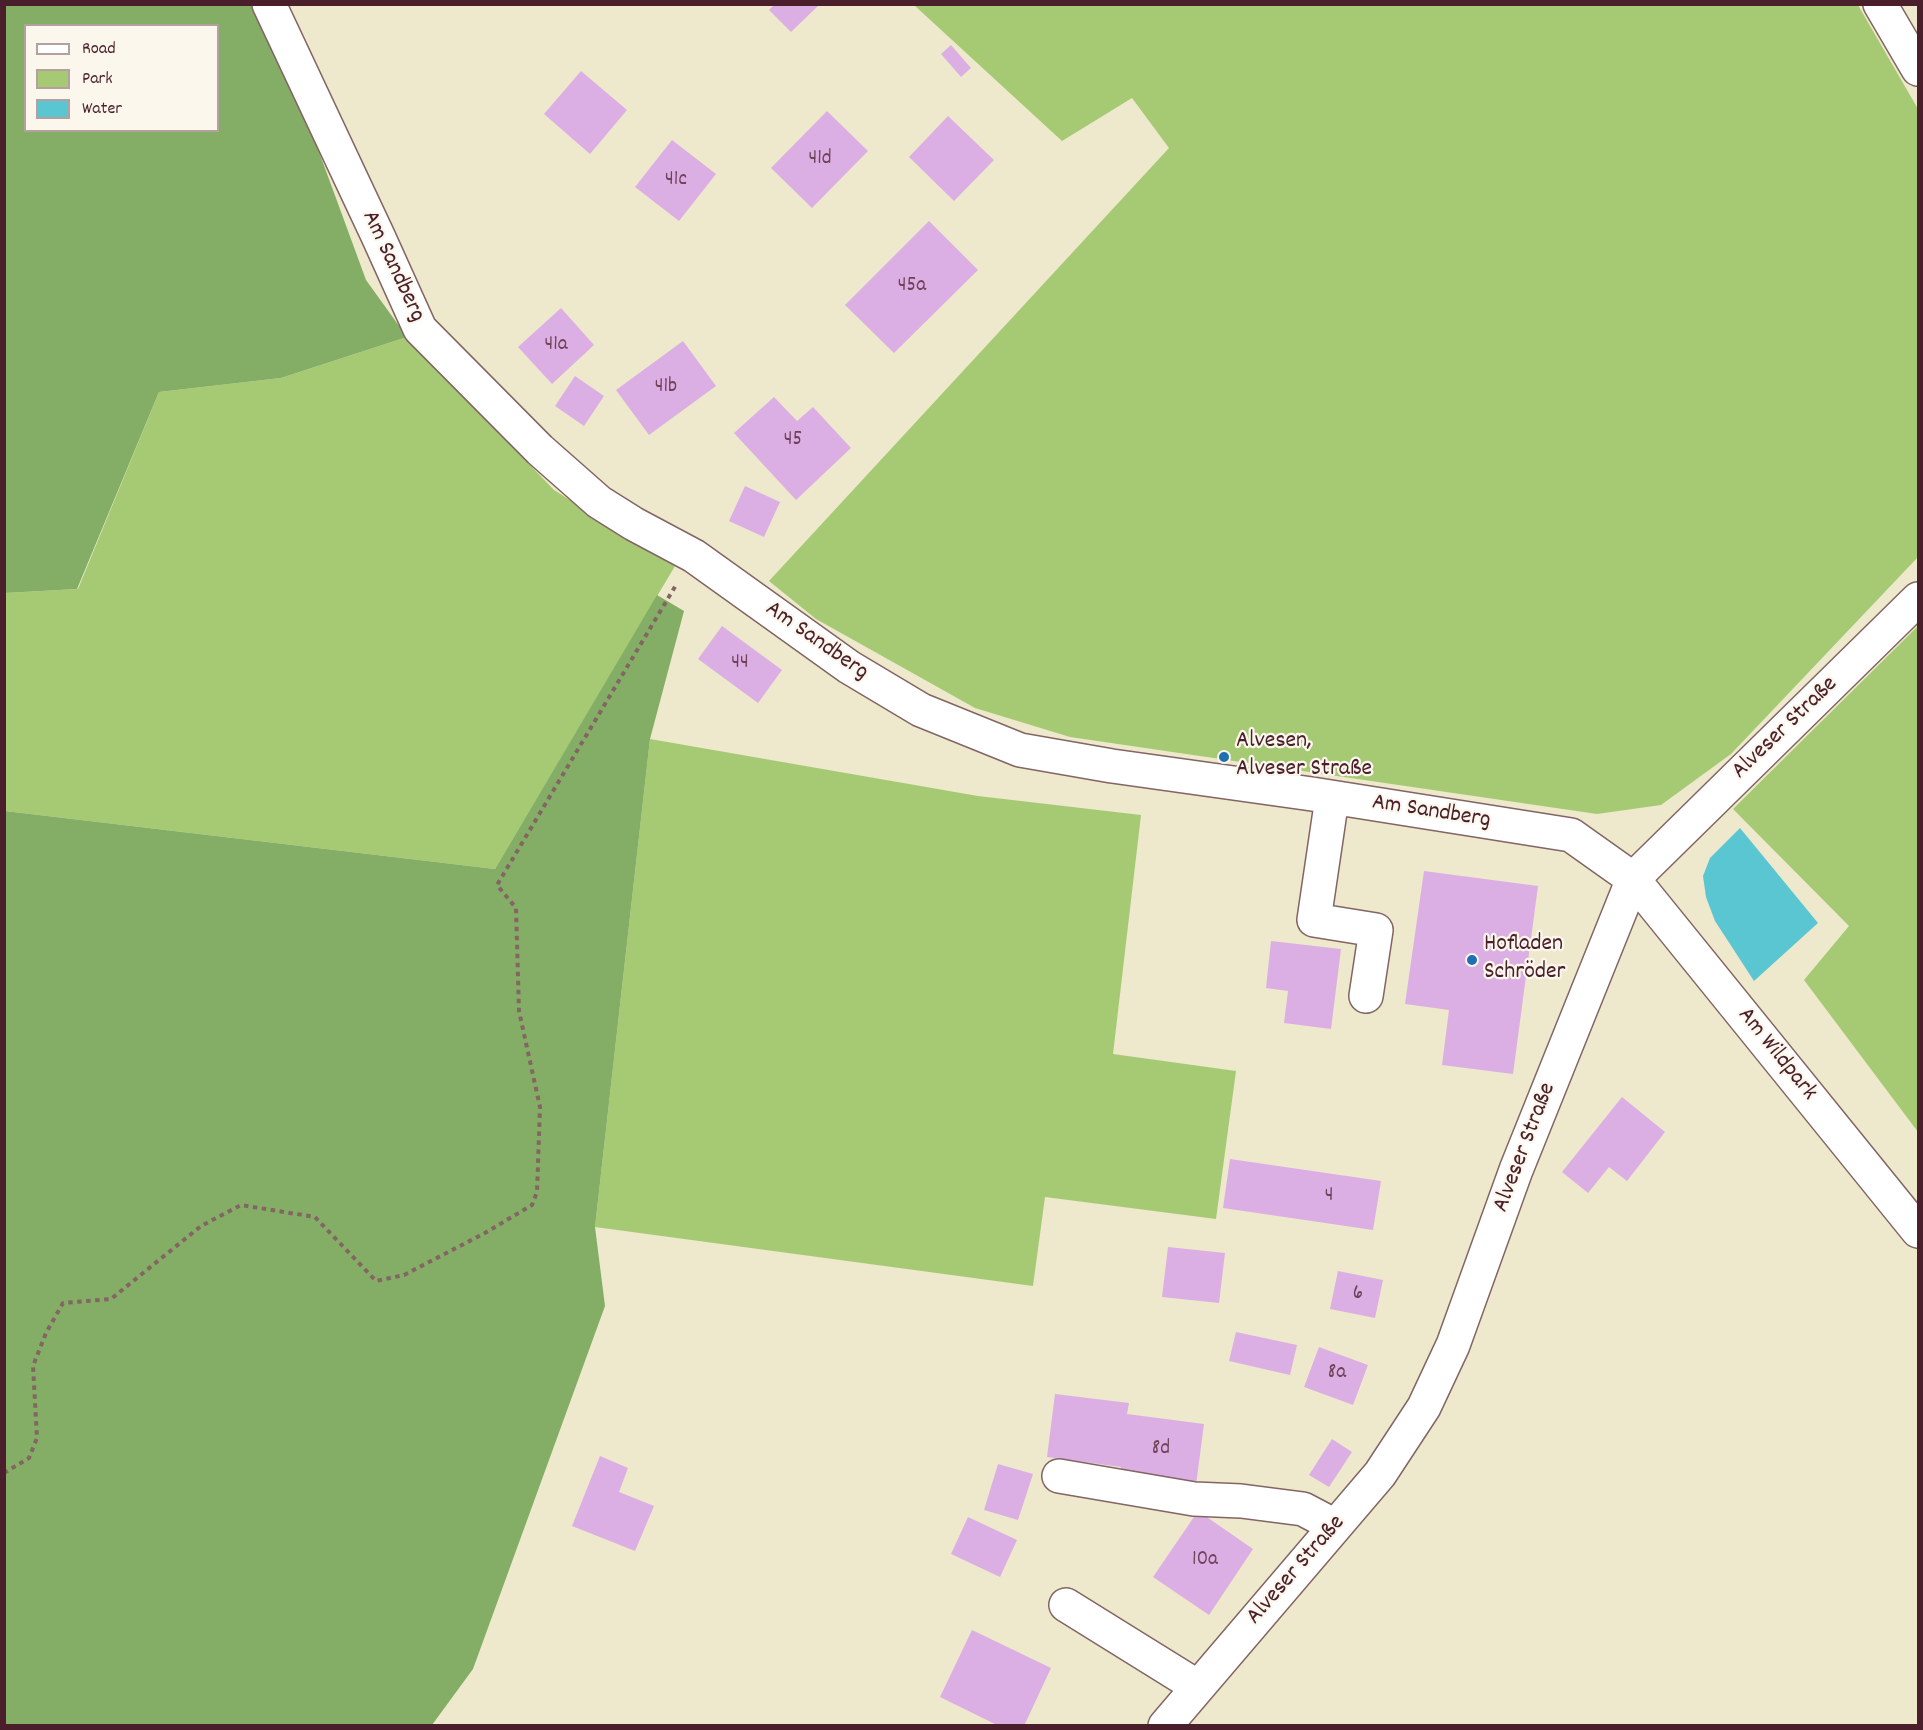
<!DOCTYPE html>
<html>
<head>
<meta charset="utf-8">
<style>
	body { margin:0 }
	#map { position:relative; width:1923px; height:1730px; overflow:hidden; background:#eee8cc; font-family:Dekko,sans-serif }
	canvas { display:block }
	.frame { position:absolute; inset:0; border:6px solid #4a1f2b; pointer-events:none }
	.legend { position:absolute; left:24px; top:24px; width:195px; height:108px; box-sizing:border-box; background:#fbf7ec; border:2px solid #b4a19f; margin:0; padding:8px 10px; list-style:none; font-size:18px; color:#4a1f2b }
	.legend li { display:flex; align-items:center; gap:12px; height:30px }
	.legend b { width:30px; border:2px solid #b4a19f }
</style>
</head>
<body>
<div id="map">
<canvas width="1923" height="1730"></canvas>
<div class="frame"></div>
<ul class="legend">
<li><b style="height:8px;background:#fff"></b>Road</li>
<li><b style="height:16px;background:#a6ca74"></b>Park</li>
<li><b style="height:16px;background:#5ac6d1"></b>Water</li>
</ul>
</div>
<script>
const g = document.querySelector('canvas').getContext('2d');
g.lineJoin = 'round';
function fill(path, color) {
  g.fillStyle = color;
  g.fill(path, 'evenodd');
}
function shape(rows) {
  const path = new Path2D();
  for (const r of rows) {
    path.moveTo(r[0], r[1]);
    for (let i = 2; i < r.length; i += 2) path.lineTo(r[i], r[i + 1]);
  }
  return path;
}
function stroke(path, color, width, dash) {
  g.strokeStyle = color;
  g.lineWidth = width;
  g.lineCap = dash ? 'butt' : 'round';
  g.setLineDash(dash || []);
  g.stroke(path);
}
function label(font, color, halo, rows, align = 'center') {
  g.font = font + ' Dekko,sans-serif';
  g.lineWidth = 4.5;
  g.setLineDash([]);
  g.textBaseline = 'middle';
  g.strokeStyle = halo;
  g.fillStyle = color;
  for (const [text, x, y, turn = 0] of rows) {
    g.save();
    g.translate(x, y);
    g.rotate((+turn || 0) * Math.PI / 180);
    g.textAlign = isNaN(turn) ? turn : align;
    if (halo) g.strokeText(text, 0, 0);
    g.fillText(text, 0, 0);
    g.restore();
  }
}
fill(shape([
	[914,5,1858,5,1918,109,1918,557,1731,754,1661,805,1597,814,1070,737,975,708,816,619,769,581,1169,148,1132,98,1062,141],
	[407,337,554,490,675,566,495,869,5,811,5,593,78,589,159,392,281,378],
	[1918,626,1918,1132,1804,980,1849,926,1733,809],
	[650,739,978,796,1141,815,1113,1054,1236,1071,1216,1219,1045,1197,1033,1286,595,1227]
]), '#a6ca74');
fill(shape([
	[5,5,261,5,271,21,366,280,407,337,281,378,159,392,77,589,5,593],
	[26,26,218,26,218,130,26,130],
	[657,595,684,611,650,739,595,1227,605,1306,473,1669,432,1725,5,1725,5,811,495,869]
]), '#84ae66');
fill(shape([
	[1740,828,1818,923,1754,981,1715,921,1706,897,1703,876,1710,858]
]), '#5ac6d1');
fill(shape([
	[774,5,819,5,791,32,769,10],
	[951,45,971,68,961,77,941,54],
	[581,71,627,110,590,154,544,114],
	[827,111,868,151,812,208,771,168],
	[948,116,994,160,954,201,909,157],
	[672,140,716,174,679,221,635,187],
	[929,221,978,270,894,353,845,305],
	[561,308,594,345,552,384,518,347],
	[683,341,716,386,649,435,616,390],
	[575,376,604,396,584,426,555,406],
	[774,397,797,421,813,407,851,448,796,500,734,433],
	[745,486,780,502,764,537,729,521],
	[722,626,782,670,758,703,698,659],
	[1424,871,1538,886,1513,1074,1442,1065,1449,1010,1405,1004],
	[1271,941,1341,949,1331,1029,1284,1023,1288,991,1266,988],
	[1622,1097,1665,1132,1627,1181,1609,1167,1588,1193,1562,1172],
	[1230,1159,1381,1181,1373,1230,1223,1208],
	[1168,1247,1225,1253,1219,1303,1162,1297],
	[1338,1271,1383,1280,1375,1318,1330,1309],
	[1236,1332,1297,1345,1290,1375,1229,1361],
	[1319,1347,1368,1365,1353,1405,1304,1387],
	[1055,1394,1129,1403,1127,1414,1204,1424,1196,1485,1120,1475,1121,1467,1047,1457],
	[1332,1439,1352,1452,1329,1487,1309,1475],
	[600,1456,628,1468,619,1492,654,1506,635,1551,572,1526],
	[998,1464,1033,1474,1018,1520,984,1510],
	[1198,1511,1253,1549,1209,1615,1153,1577],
	[968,1517,1017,1540,1000,1577,951,1554],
	[972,1630,1051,1668,1024,1726,999,1726,940,1697]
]), '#dcafe4');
const minor = shape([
	[269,4,378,236,420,329,540,450,599,502,634,524,694,556,849,667,921,710,1020,750,1112,766,1312,794,1571,835,1633,879,1918,1231],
	[1880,4,1918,69],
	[1332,798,1314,920,1376,930,1366,996],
	[1059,1476,1194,1499,1241,1501,1303,1509,1322,1519,1334,1528],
	[1066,1605,1198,1687],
	[1165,1726,1380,1474,1424,1407,1453,1345,1516,1170,1633,879,1918,599]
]);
stroke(minor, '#836563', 36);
stroke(shape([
	[4,1473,29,1458,37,1438,33,1366,46,1333,63,1303,111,1299,201,1226,241,1205,315,1217,376,1281,404,1275,485,1233,532,1205,537,1192,540,1107,519,1011,516,908,497,885,676,585]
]), '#836563', 4, [4.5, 4.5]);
stroke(minor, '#fff', 33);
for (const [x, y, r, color] of [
	[1224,757,6,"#1f6fb2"],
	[1472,960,6,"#1f6fb2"]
]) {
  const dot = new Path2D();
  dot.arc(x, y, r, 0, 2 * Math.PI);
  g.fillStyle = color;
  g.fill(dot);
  stroke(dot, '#fbf7ec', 2);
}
label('21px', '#6e4359', null, [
	["41d",820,160],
	["41c",676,181],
	["45a",912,287],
	["41a",556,346],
	["41b",666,388],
	["45",793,441],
	["44",740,664],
	["4",1329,1197],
	["6",1358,1295],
	["8a",1337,1374],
	["8d",1161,1450],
	["10a",1205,1561]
]);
label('24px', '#4a1f2b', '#fbf7ec', [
	["Am Sandberg",392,267,65],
	["Am Sandberg",816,642,35],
	["Alveser Straße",1786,729,-44],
	["Am Sandberg",1431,813,9],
	["Am Wildpark",1776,1055,51],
	["Alveser Straße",1526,1148,-69],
	["Alveser Straße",1297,1571,-49]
]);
label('24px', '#4a1f2b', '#fbf7ec', [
	["Alvesen,",1236,743],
	["Alveser Straße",1236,771],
	["Hofladen",1484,946],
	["Schröder",1484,974]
], 'left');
</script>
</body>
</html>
